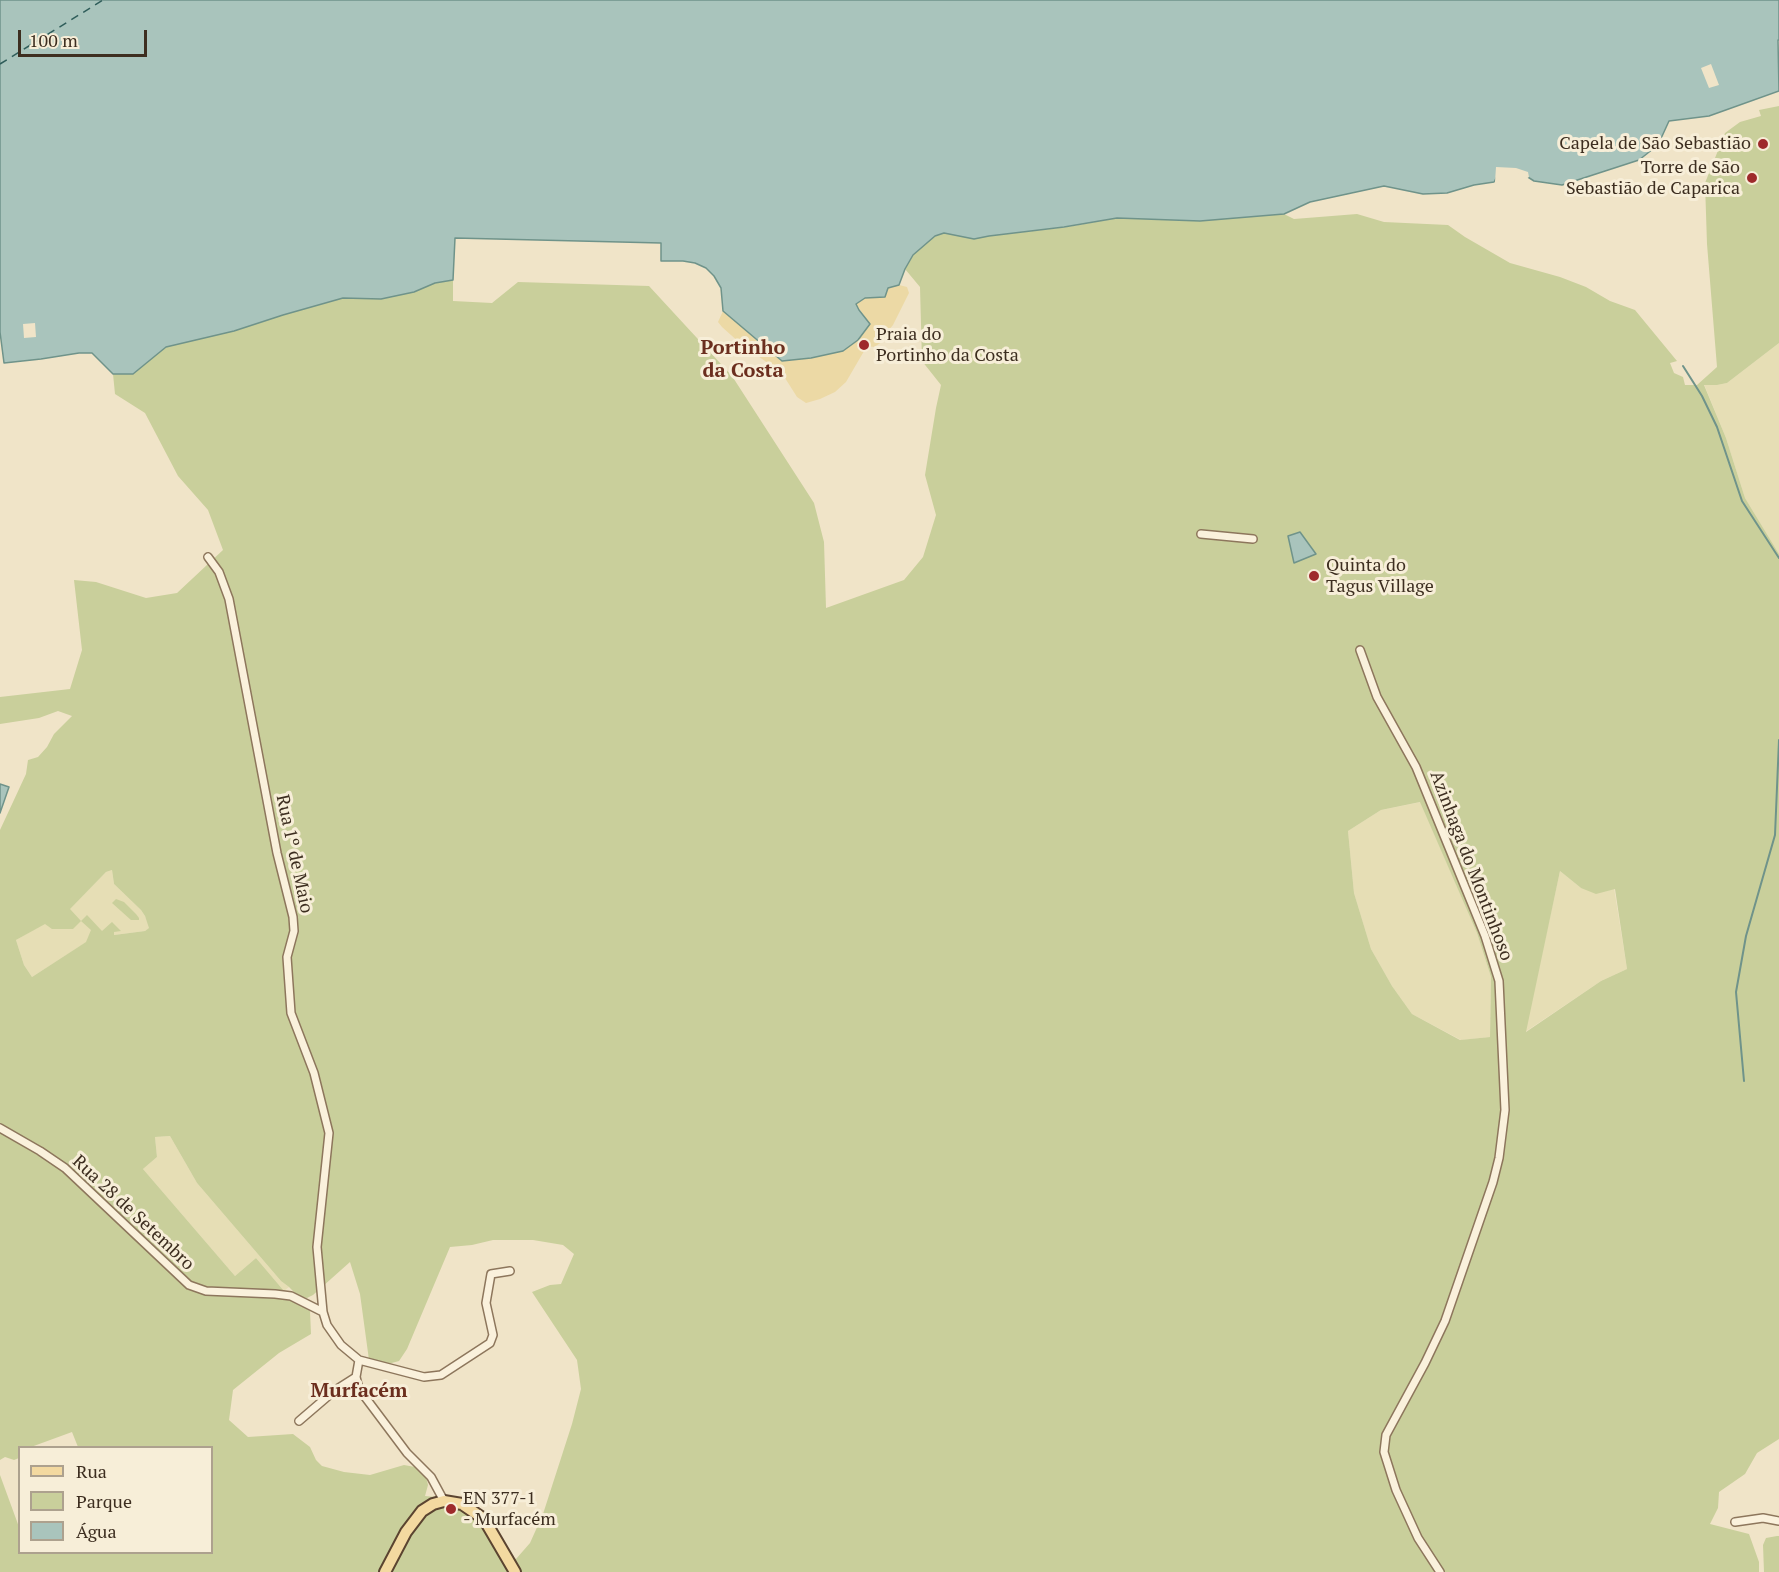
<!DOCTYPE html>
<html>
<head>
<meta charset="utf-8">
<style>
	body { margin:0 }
	#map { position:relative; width:1779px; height:1572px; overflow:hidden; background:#f0e4c8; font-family:"PT Serif",serif }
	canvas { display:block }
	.legend { position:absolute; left:18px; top:1446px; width:195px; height:108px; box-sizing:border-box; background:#f7eed8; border:2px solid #ada18e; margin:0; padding:8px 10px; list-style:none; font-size:18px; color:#3d2e20 }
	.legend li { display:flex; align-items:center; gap:12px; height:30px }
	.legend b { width:30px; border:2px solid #ada18e }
	.scale { position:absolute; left:18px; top:30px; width:129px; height:27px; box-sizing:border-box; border:3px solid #3d2e20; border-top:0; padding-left:8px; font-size:18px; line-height:21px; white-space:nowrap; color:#3d2e20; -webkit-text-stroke:4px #f7eed8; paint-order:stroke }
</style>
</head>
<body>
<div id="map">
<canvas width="1779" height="1572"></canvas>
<ul class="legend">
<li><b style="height:8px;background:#f3d9a0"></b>Rua</li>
<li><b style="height:16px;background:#c9cf9b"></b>Parque</li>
<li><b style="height:16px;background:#a9c4bc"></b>Água</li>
</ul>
<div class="scale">100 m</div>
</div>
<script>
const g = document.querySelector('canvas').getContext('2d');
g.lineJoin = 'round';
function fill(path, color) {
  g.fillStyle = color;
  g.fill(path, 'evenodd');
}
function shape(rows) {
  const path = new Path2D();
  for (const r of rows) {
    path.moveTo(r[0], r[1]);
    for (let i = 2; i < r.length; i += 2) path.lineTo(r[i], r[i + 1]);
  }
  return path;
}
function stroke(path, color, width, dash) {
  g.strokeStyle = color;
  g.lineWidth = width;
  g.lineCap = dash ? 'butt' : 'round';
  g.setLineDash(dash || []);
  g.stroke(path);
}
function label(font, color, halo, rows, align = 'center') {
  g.font = font + ' "PT Serif",serif';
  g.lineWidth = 6;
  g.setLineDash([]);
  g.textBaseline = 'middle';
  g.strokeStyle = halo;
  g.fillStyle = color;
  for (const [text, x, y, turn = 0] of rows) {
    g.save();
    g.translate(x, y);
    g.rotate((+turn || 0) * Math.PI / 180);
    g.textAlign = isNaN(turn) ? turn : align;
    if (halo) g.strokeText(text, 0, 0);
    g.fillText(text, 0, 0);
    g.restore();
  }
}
fill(shape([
	[1779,343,1779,554,1745,498,1726,438,1704,384,1717,385,1727,383],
	[1421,802,1477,933,1491,977,1490,1037,1461,1040,1412,1014,1392,986,1371,949,1354,893,1348,831,1381,810],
	[112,870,114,884,141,910,145,916,150,928,145,931,114,935,85,943,32,977,24,965,16,940,69,909,106,872],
	[1560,871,1581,888,1614,888,1627,969,1601,981,1525,1032],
	[170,1136,197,1183,281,1281,289,1287,284,1291,256,1258,235,1276,143,1169,157,1157,155,1137]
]), '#e6deb5');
fill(shape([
	[1779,106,1779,343,1727,383,1717,385,1704,385,1726,438,1745,498,1779,554,1779,1439,1757,1453,1745,1474,1719,1492,1718,1508,1710,1524,1749,1534,1759,1562,1759,1572,0,1572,0,1475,19,1527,20,1552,212,1552,212,1448,78,1447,72,1432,31,1447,20,1448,19,1458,14,1460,5,1457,0,1460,0,1130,39,1153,63,1170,188,1287,248,1294,291,1299,310,1311,311,1334,279,1353,233,1390,229,1420,248,1437,293,1434,310,1447,316,1460,322,1466,344,1472,370,1475,404,1465,415,1467,426,1476,428,1485,425,1496,458,1499,471,1505,509,1555,516,1559,530,1543,543,1514,572,1424,581,1389,577,1360,532,1292,550,1285,561,1284,574,1254,563,1245,533,1240,493,1240,472,1245,450,1247,407,1349,399,1361,388,1364,369,1360,360,1294,350,1262,313,1295,307,1298,299,1297,289,1287,281,1281,197,1183,170,1136,155,1137,157,1157,143,1169,235,1276,256,1258,284,1291,268,1289,212,1289,190,1283,66,1167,0,1125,0,830,26,774,28,760,38,757,47,747,54,734,72,716,58,711,39,718,0,724,0,697,70,689,82,650,74,580,96,582,146,598,177,593,223,550,208,510,178,476,145,413,115,394,113,374,133,374,165,347,234,331,283,315,343,298,381,299,414,292,435,283,453,280,453,301,492,303,518,282,649,286,732,376,814,503,824,542,826,608,904,580,923,557,936,515,925,475,936,408,941,385,922,361,920,287,905,269,913,255,935,236,944,233,974,239,989,236,1067,227,1117,218,1200,221,1284,214,1294,219,1357,214,1384,222,1448,225,1465,237,1510,263,1560,277,1586,287,1610,301,1635,310,1677,361,1670,363,1674,373,1683,377,1685,385,1697,385,1717,367,1707,244,1705,183,1725,133,1740,122,1761,116,1759,110],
	[1420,802,1477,933,1491,977,1490,1037,1460,1040,1412,1014,1392,986,1371,949,1354,893,1348,831,1381,810],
	[112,870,114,884,141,910,145,916,149,928,145,931,114,935,114,932,121,931,112,922,102,931,87,915,81,921,70,909,106,872],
	[1560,871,1581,888,1596,894,1615,889,1627,969,1601,981,1526,1032],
	[81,921,91,930,86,942,32,977,24,965,16,940,45,924,52,929,73,929],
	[116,899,124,902,136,914,139,918,139,920,131,920,112,903],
	[1777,1536,1779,1536,1779,1572,1764,1572,1763,1545,1766,1538]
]), '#c9cf9b');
fill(shape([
	[899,285,907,287,909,293,893,325,887,332,882,342,874,347,867,346,846,382,835,392,820,399,806,403,797,397,785,378,772,366,741,344,722,327,718,322,723,311,782,361,870,324,856,304,865,298,884,297,888,288]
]), '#ecd9a5');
const water = shape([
	[0,0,1779,0,1779,40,1778,40,1779,91,1709,116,1669,121,1658,145,1639,160,1562,185,1534,181,1517,170,1500,171,1494,182,1474,185,1447,193,1423,194,1384,186,1310,202,1284,214,1200,221,1117,218,1064,227,989,236,974,239,944,233,935,236,913,255,905,269,899,285,888,288,885,297,865,298,856,304,859,310,870,324,858,340,843,351,811,358,782,361,723,311,721,288,714,276,706,268,695,263,683,261,661,261,661,243,455,238,453,280,435,283,414,292,381,299,343,298,283,315,234,331,166,347,133,374,113,374,92,353,79,353,41,359,4,363,0,332,0,0],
	[1300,532,1316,554,1294,563,1288,536,1300,532],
	[0,784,9,787,0,813,0,784]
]);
fill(water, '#a9c4bc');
stroke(water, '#6f938a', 1.5);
fill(shape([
	[1711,64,1719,85,1709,88,1701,68],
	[1496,167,1516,168,1528,172,1529,177,1526,179,1517,173,1501,174,1497,183,1495,182],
	[35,323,36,337,24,338,23,324]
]), '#f0e4c8');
stroke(shape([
	[1683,366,1702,396,1717,427,1742,501,1779,558],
	[1744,1081,1736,992,1746,936,1775,835,1779,740]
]), '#6f938a', 2);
stroke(shape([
	[0,64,103,0]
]), '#2f5d5a', 1.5, [8, 6]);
const minor = shape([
	[1201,534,1253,539],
	[208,557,219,572,229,599,277,853,293,917,294,931,287,957,291,1013,314,1073,329,1133,317,1247,323,1312,327,1325,341,1345,359,1360,424,1377,441,1375,490,1343,493,1335,486,1303,491,1274,510,1271],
	[1360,650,1377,697,1416,767,1485,936,1499,981,1505,1110,1499,1158,1493,1182,1445,1321,1425,1363,1386,1435,1384,1452,1396,1490,1418,1538,1440,1572],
	[0,1128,40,1151,65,1168,189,1285,206,1291,275,1294,291,1296,323,1312],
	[356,1377,359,1389,407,1453,431,1477,444,1501],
	[299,1421,334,1391,356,1377,359,1360],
	[1735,1522,1763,1518,1779,1521]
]);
const primary = shape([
	[385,1572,406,1532,422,1511,433,1504,444,1501,462,1504,484,1519,515,1572]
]);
stroke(minor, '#8d765c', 10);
stroke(primary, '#5b4430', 14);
stroke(minor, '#faf1dc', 7);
stroke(primary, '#f3d9a0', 10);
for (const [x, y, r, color] of [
	[1763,144,6,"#9e2a2b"],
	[1752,178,6,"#9e2a2b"],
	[864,345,6,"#9e2a2b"],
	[1314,576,6,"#9e2a2b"],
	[451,1509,6,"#9e2a2b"]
]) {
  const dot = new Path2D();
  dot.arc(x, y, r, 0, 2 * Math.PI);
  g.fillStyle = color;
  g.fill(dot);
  stroke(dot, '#f7eed8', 2);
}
label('18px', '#3d2e20', '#f7eed8', [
	["Capela de São Sebastião",1751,144,"right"],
	["Torre de São",1740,168,"right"],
	["Sebastião de Caparica",1740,189,"right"],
	["Praia do",876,335],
	["Portinho da Costa",876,356],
	["Quinta do",1326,566],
	["Tagus Village",1326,587],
	["EN 377-1",463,1499],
	["- Murfacém",463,1520]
], 'left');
label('18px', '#3d2e20', '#f7eed8', [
	["Rua 1º de Maio",294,854,78],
	["Azinhaga do Montinhoso",1471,866,69],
	["Rua 28 de Setembro",133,1213,43]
]);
label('bold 20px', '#6b2e1e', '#f7eed8', [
	["Portinho",743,348],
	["da Costa",743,371],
	["Murfacém",359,1391]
]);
</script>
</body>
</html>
